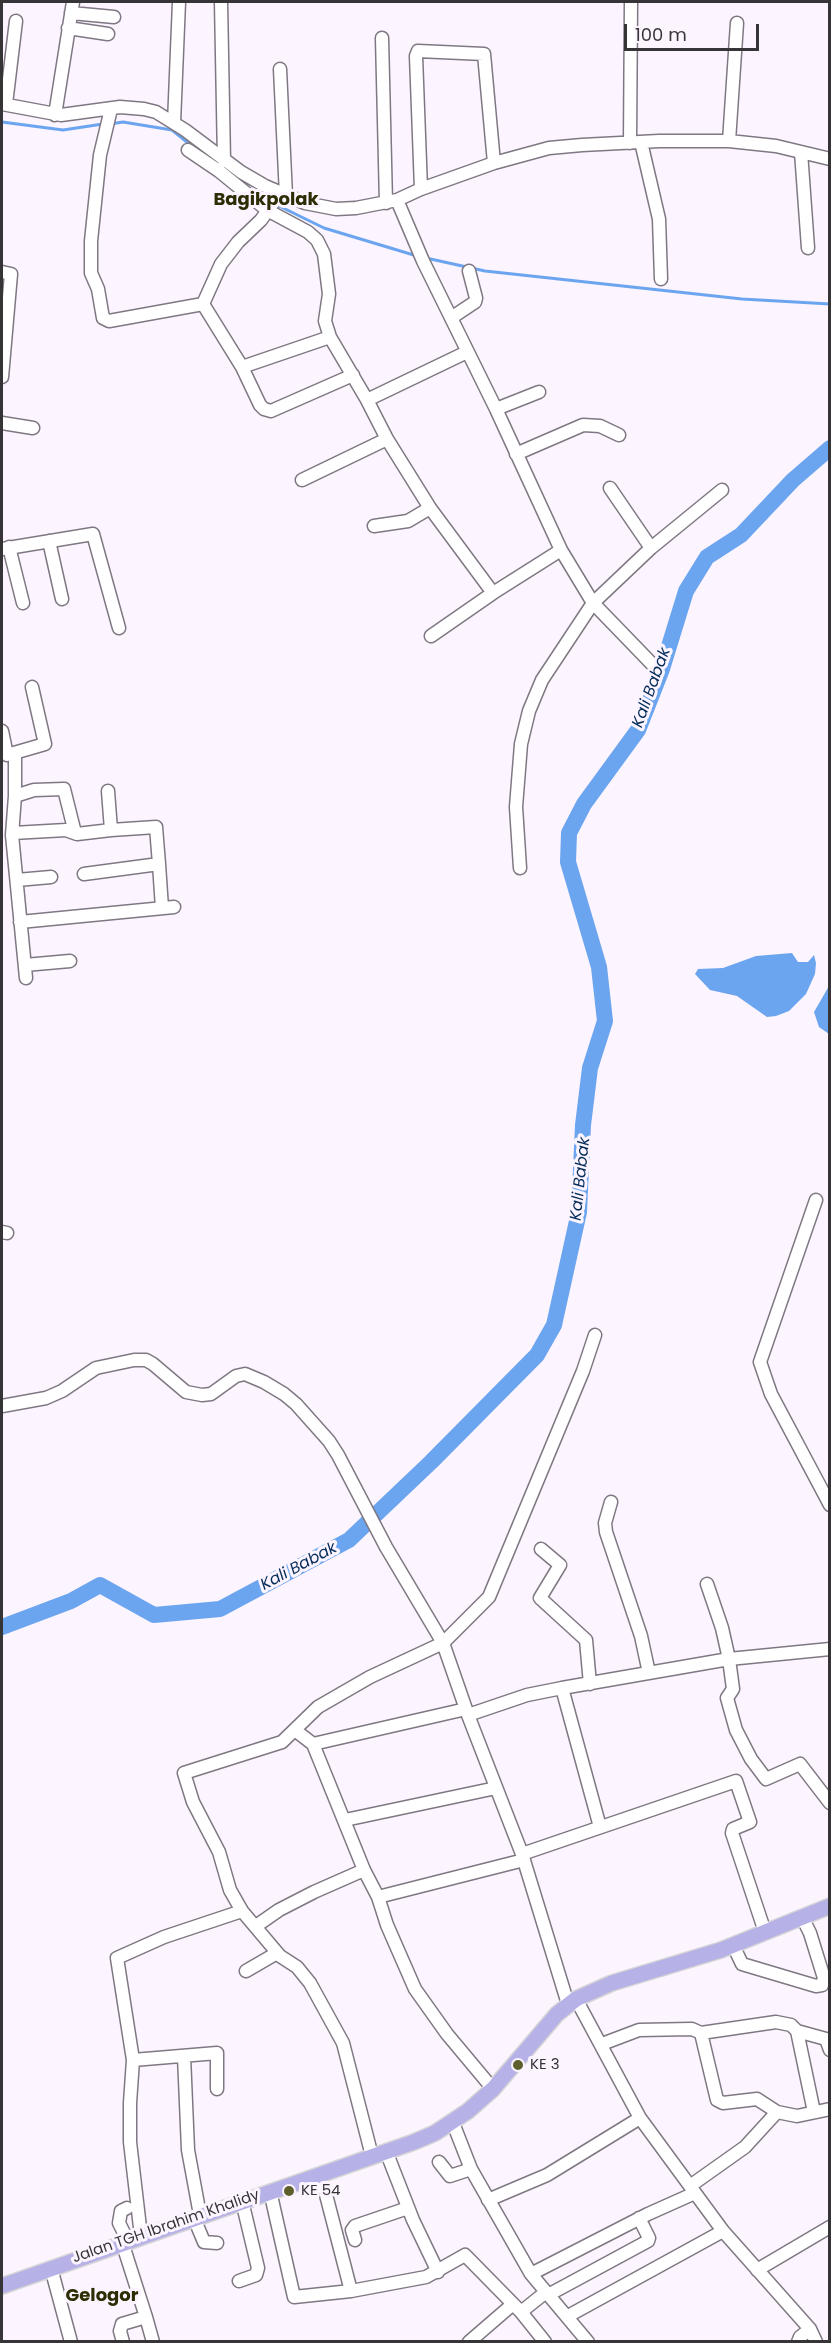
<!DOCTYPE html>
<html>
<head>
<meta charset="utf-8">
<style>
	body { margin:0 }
	#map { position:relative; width:831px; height:2343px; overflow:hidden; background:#fcf4ff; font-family:Poppins,sans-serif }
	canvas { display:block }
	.frame { position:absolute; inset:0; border:3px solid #373438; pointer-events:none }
	.scale { position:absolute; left:624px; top:24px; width:135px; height:27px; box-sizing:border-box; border:3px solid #373438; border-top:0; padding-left:8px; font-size:18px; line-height:21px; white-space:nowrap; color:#373438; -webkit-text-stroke:4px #fcf4ff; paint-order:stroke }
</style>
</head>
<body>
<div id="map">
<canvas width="831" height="2343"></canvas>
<div class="frame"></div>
<div class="scale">100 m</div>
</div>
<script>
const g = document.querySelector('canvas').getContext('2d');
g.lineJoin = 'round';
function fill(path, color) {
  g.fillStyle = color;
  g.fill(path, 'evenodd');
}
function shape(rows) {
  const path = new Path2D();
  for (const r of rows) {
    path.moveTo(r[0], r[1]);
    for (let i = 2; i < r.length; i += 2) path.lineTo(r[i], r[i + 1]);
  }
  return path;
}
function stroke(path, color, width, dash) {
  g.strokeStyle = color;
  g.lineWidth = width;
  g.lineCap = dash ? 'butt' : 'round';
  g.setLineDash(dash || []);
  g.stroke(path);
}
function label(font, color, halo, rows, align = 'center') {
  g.font = font + ' Poppins,sans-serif';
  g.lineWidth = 6;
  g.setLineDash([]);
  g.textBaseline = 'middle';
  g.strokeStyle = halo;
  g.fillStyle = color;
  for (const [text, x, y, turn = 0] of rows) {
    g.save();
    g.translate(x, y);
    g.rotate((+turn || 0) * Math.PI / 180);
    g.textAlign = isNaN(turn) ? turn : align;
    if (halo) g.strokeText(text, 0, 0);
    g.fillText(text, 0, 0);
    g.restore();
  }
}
fill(shape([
	[792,953,798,962,808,962,814,955,816,963,815,974,806,994,789,1011,776,1016,767,1017,737,996,710,990,695,974,698,969,723,968,756,956],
	[829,986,829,1034,819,1027,814,1012]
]), '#6ca5ef');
stroke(shape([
	[2,122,63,130,103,124],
	[110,124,123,122,172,130,193,147],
	[251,190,271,202],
	[277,205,324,228,417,256],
	[426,258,485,271,742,299,830,304]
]), '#6ca5ef', 3);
stroke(shape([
	[2,1627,71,1601,100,1585,154,1615,220,1609,349,1540,431,1462,537,1355,554,1325,579,1212,583,1125,590,1068,605,1021,599,967,568,862,569,833,584,804,638,730,662,669,686,591,707,557,741,535,793,480,830,448]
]), '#6ca5ef', 16);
const minor = shape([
	[221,2,224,161],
	[71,13,114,17],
	[68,28,108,34],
	[382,38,386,203],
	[280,69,286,196],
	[2,104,61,115,120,107,144,109,156,112,185,130,241,172,265,186,305,203,336,209,356,208,397,200,421,189,494,163,549,148,582,145,659,141,729,141,776,146,830,159],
	[6,104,16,21],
	[111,109,100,155,91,241,91,273,98,289,103,318,109,321,203,304],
	[55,115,73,2],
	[174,123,179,2],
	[729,141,737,23],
	[641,142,659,219,661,279],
	[630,143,631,2],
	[188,150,219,171,267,210,308,232,317,240,324,254,329,294,325,321,330,337,367,400,387,439,430,508,493,593],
	[801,152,808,248],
	[421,189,416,56,418,51,484,54,494,163],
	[280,193,261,220,238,242,221,264,203,304,242,367,260,405,264,409,271,411,353,375],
	[397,200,423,261,496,409,561,550,593,603,652,664],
	[2,272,11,274,2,377],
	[451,318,475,302,476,298,469,271],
	[242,367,330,337],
	[367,400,467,352],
	[496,409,539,392],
	[2,423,33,428],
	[516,454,583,425,600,426,619,435],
	[302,480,387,439],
	[610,488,651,548],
	[374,526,408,521,430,508],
	[49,541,62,599],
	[9,547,23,603],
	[2,549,93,534,119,628],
	[431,636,493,593,561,550],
	[2,731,7,755,45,744,32,687],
	[15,753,15,796,34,790,64,789,75,833],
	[15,796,12,835,26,978],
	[13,833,66,830,77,834,111,830,108,791],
	[159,864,162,908],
	[520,868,516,807,521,744,529,711,542,680,593,603,651,548,722,490],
	[84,874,159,864,156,827,111,830],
	[17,880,51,877],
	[20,922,174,907],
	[25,965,70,961],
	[816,1200,760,1362,771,1394,830,1505],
	[2,1232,7,1233],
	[2,1406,46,1398,62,1391,96,1368,134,1360,146,1360,153,1364,186,1392,202,1395,211,1394,236,1376,245,1374,264,1382,284,1394,296,1404,329,1441,338,1455,386,1547,443,1643,468,1715,522,1854,568,2004],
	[611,1502,605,1523,606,1532,641,1636,649,1673],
	[541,1549,560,1565,540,1598,586,1640,590,1684],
	[707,1584,722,1628,729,1659,733,1689,727,1698,736,1730,751,1759,766,1779,800,1764,830,1803],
	[562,1688,600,1827],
	[468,1715,527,1695,562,1688,729,1659,830,1649],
	[296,1731,313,1744,364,1870,378,1897,387,1925,415,1989,447,2034,493,2089],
	[313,1744,466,1709],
	[345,1820,496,1788],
	[522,1854,736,1781,750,1822,733,1829,732,1833,765,1932],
	[378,1897,524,1860],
	[242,1911,230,1890,219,1852,193,1802,184,1773,282,1742,318,1707,370,1677,443,1643,489,1597,583,1371,595,1335],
	[256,1926,279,1910,314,1892,364,1870],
	[733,1945,742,1964,816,1986,822,1985,824,1978,810,1933,802,1917],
	[246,1971,277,1953],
	[576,1999,640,2118,723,2231,810,2329,816,2342],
	[797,2031,826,2039,830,2050],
	[602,2044,639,2030,692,2029,701,2033],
	[184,2056,188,2150,200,2215],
	[133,2060,217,2053,217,2089],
	[777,2112,757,2099,723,2103,717,2100,701,2033,776,2022,791,2025,797,2031,814,2112],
	[453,2123,471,2169,531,2274,588,2342],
	[386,2151,413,2220,438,2272],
	[439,2162,450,2176,471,2169],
	[690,2186,745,2147,777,2112,797,2116,830,2109],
	[324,2187,351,2291],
	[270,2191,294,2297,351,2291,426,2277,465,2255,521,2312,545,2342],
	[488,2200,547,2175,640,2118],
	[127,2208,121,2211,119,2223,128,2241],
	[194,2218,204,2242,217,2243],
	[141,2236,130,2142,130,2103,133,2060,117,1958,164,1937,242,1911,280,1956,297,1967,310,1983,343,2043,372,2156],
	[355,2240,352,2230,355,2226,408,2208],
	[122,2242,146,2317,122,2324,120,2331,123,2342],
	[51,2268,71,2342],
	[757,2270,830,2227],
	[531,2274,648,2214,695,2193],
	[239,2281,256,2275,258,2268,242,2201],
	[548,2295,648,2241,649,2238,639,2218],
	[521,2312,546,2292],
	[568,2316,723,2231],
	[146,2317,153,2342],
	[469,2342,513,2304],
	[798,2342,800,2337,810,2329]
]);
const major = shape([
	[2,2286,414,2142,435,2133,468,2111,493,2089,557,2014,576,1999,612,1983,721,1950,830,1906]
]);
stroke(minor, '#7f7882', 15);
stroke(major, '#d7d6d7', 18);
stroke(minor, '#fff', 12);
stroke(major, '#b6b1e6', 15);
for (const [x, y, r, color] of [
	[518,2065,6,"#5d602d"],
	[289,2191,6,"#5d602d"]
]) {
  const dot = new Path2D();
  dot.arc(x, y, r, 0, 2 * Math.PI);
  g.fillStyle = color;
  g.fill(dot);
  stroke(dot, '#fcf4ff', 2);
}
label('15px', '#373438', '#fcf4ff', [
	["KE 3",530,2065],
	["KE 54",301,2191]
], 'left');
label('15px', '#373438', '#fcf4ff', [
	["Jalan TGH Ibrahim Khalidy",166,2227,-19]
]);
label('italic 16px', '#042c59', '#fcf4ff', [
	["Kali Babak",652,688,-70],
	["Kali Babak",581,1179,-84],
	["Kali Babak",299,1567,-28]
]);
label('bold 18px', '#2c2d03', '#fcf4ff', [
	["Bagikpolak",266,200],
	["Gelogor",102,2296]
]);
</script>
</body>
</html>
